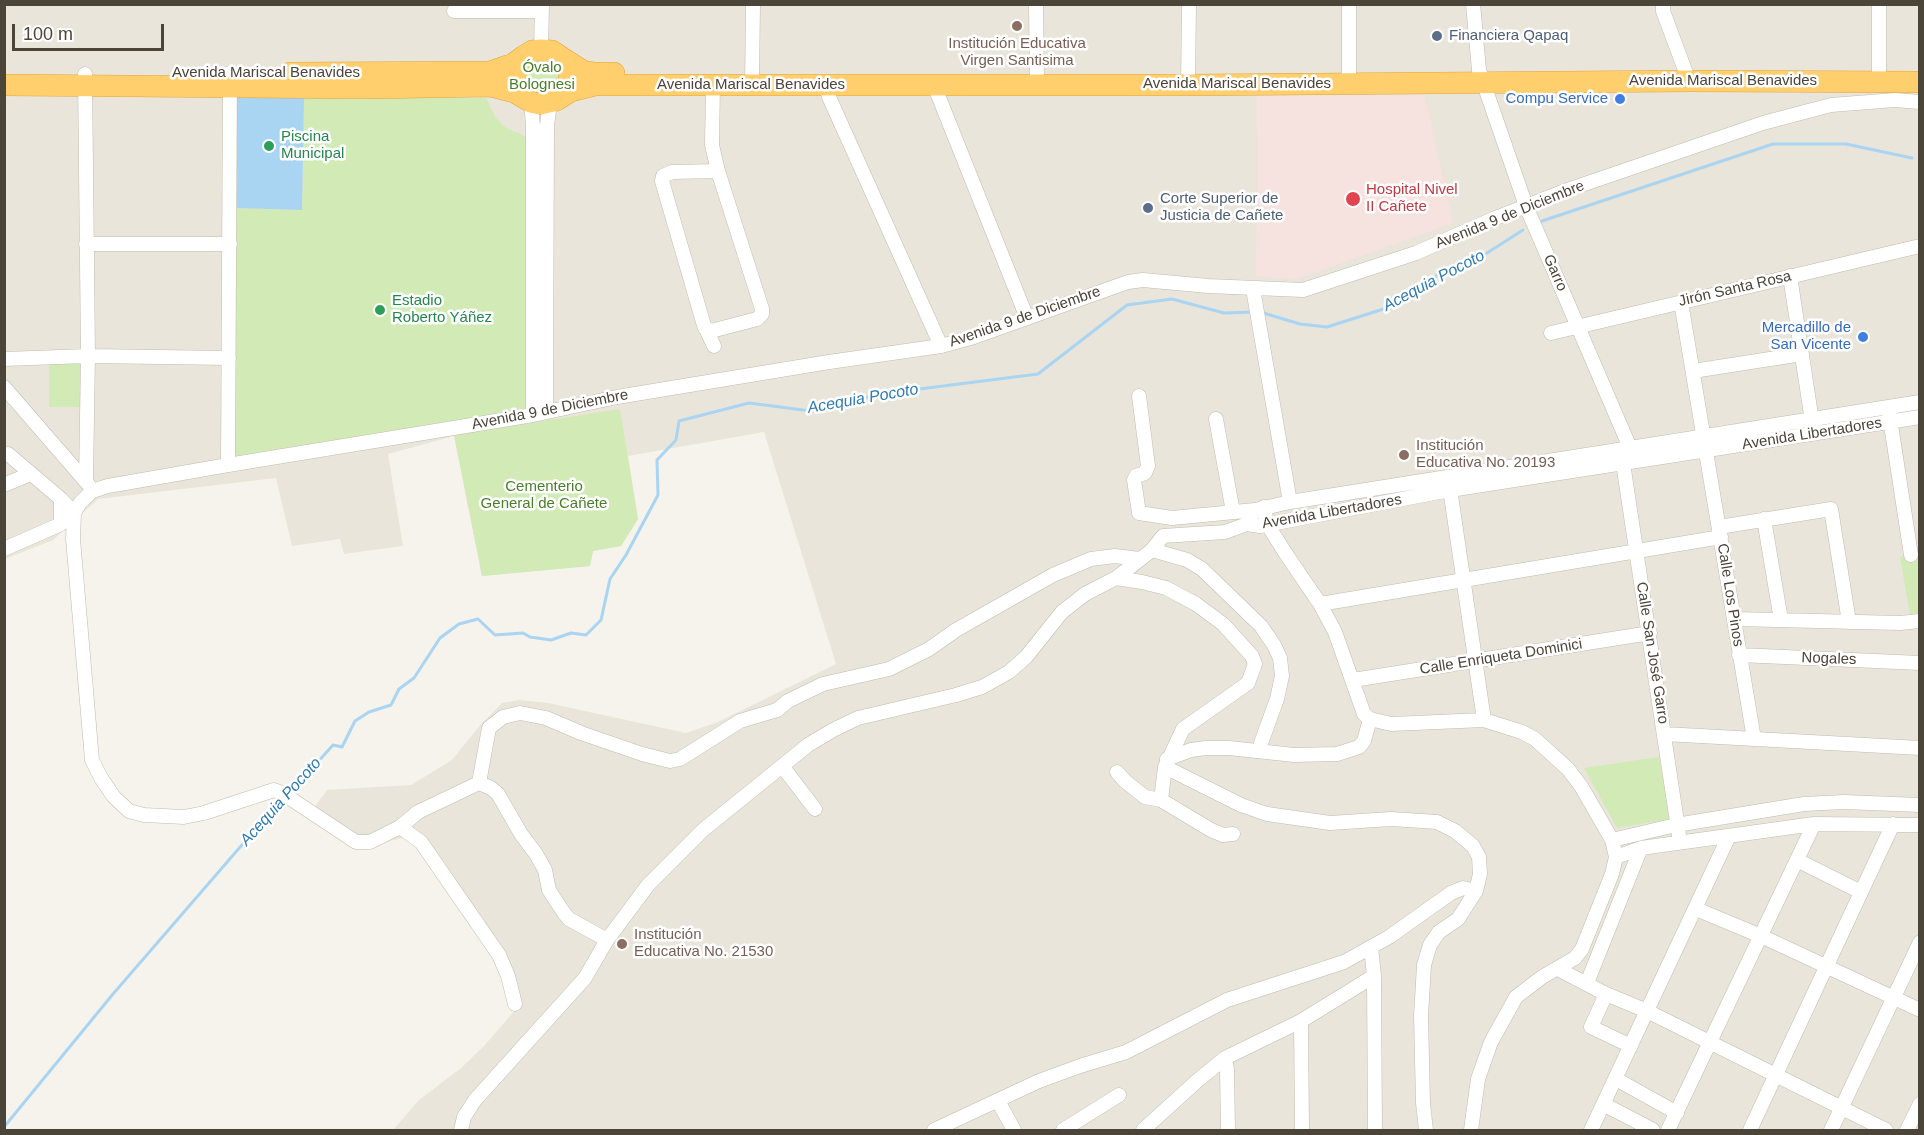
<!DOCTYPE html>
<html>
<head>
<meta charset="utf-8">
<style>
	body { margin:0 }
	#map { position:relative; width:1924px; height:1135px; overflow:hidden; background:#f6f3ec; font-family:Helvetica,sans-serif }
	canvas { display:block }
	.frame { position:absolute; inset:0; border:6px solid #4b4439; pointer-events:none }
	.scale { position:absolute; left:12px; top:24px; width:152px; height:27px; box-sizing:border-box; border:3px solid #4b4439; border-top:0; padding-left:8px; font-size:18px; line-height:21px; white-space:nowrap; color:#4b4439; -webkit-text-stroke:4px #fff; paint-order:stroke }
</style>
</head>
<body>
<div id="map">
<canvas width="1924" height="1135"></canvas>
<div class="frame"></div>
<div class="scale">100 m</div>
</div>
<script>
const g = document.querySelector('canvas').getContext('2d');
g.lineJoin = 'round';
function fill(path, color) {
  g.fillStyle = color;
  g.fill(path, 'evenodd');
}
function shape(rows) {
  const path = new Path2D();
  for (const r of rows) {
    path.moveTo(r[0], r[1]);
    for (let i = 2; i < r.length; i += 2) path.lineTo(r[i], r[i + 1]);
  }
  return path;
}
function stroke(path, color, width, dash) {
  g.strokeStyle = color;
  g.lineWidth = width;
  g.lineCap = dash ? 'butt' : 'round';
  g.setLineDash(dash || []);
  g.stroke(path);
}
function label(font, color, halo, rows, align = 'center') {
  g.font = font + ' Helvetica,sans-serif';
  g.lineWidth = 5;
  g.setLineDash([]);
  g.textBaseline = 'middle';
  g.strokeStyle = halo;
  g.fillStyle = color;
  for (const [text, x, y, turn = 0] of rows) {
    g.save();
    g.translate(x, y);
    g.rotate((+turn || 0) * Math.PI / 180);
    g.textAlign = isNaN(turn) ? turn : align;
    if (halo) g.strokeText(text, 0, 0);
    g.fillText(text, 0, 0);
    g.restore();
  }
}
fill(shape([
	[5,5,1919,5,1919,1130,393,1130,419,1100,461,1068,484,1046,516,1009,506,962,429,848,407,837,381,843,349,846,308,816,327,790,411,785,452,760,482,723,502,703,519,700,548,703,686,733,718,722,836,664,764,432,628,456,638,519,621,546,593,551,590,566,482,576,454,436,388,454,403,546,344,554,340,539,292,546,276,478,98,499,53,540,5,559]
]), '#eae5da');
fill(shape([
	[1424,95,1453,223,1297,279,1256,276,1258,176,1257,96]
]), '#f6e3e0');
fill(shape([
	[549,57,563,73,556,93,530,94,522,71,530,60],
	[304,97,486,98,496,118,505,127,526,137,526,409,234,456,235,208,302,210],
	[49,358,80,358,80,407,49,407],
	[620,409,638,519,621,546,593,551,590,566,482,576,454,435],
	[1919,554,1919,613,1910,614,1900,557],
	[1659,757,1670,819,1617,828,1584,768]
]), '#d2eab5');
fill(shape([
	[236,96,304,97,302,210,235,208]
]), '#a9d4f2');
stroke(shape([
	[1542,221,1773,144,1846,144,1912,158],
	[1260,312,1300,324,1327,327,1393,306,1432,278,1487,253,1523,230],
	[290,793,333,745,342,747,355,721,369,712,391,705,399,689,414,678,440,638,459,624,478,619,495,635,523,633,530,637,551,640,571,633,586,635,601,620,610,579,626,555,658,495,657,460,676,440,679,421,749,403,811,411,880,394,1038,374,1127,305,1172,299,1224,313,1254,312],
	[4,1127,113,994,254,831,260,828,283,800]
]), '#a9d4f2', 3);
const minor = shape([
	[1036,4,1037,84],
	[1349,4,1349,83],
	[1473,4,1479,70,1526,206,1634,457],
	[1663,4,1663,11,1689,81],
	[454,11,542,11],
	[541,50,542,4],
	[85,74,88,356,86,480],
	[1879,82,1879,4],
	[713,85,712,145,718,171,762,309,762,314,757,319,711,331,705,328,703,322,662,181,663,176,672,172,718,171],
	[752,85,753,4],
	[826,85,829,97,941,346],
	[934,85,1027,318],
	[1188,85,1189,4],
	[531,102,533,126,533,415],
	[86,244,230,244],
	[1790,276,1813,428],
	[1253,289,1290,502],
	[1681,302,1754,739],
	[707,331,714,346],
	[1551,333,1920,246],
	[4,359,88,356,229,358],
	[1693,371,1802,354],
	[4,387,88,484],
	[1139,396,1148,466,1145,473,1136,476,1134,480,1139,513,1172,518,1255,510],
	[546,412,547,125,550,103],
	[1889,412,1911,555],
	[1216,419,1233,512],
	[8,454,61,499,74,513],
	[1623,463,1680,842],
	[228,465,230,73],
	[1449,482,1484,720],
	[4,485,30,474],
	[1264,507,1267,524,1286,554,1320,604,1335,632,1364,714,1370,719,1391,724,1484,720,1522,732,1535,739,1568,769,1581,786,1612,840,1616,857,1612,874,1582,949,1575,958,1542,977,1516,997,1491,1042,1478,1079,1471,1130],
	[1764,519,1781,620],
	[1247,524,1255,510,1290,502,1920,402],
	[1719,527,1831,509,1849,622],
	[4,549,61,524,61,499],
	[1152,550,1187,560,1202,569,1261,626,1274,645,1280,658,1282,676,1277,699,1261,743],
	[1116,578,1142,582,1166,588,1196,604,1223,624,1252,656,1255,664,1248,683,1183,729,1165,767,1241,805,1267,814,1330,823,1391,819,1437,822,1455,831,1473,846,1479,857,1480,874,1476,891,1458,919,1439,932,1430,945,1424,965,1421,1016,1423,1103,1426,1130],
	[1320,604,1721,537],
	[1734,619,1900,623,1920,621],
	[1739,655,1920,663],
	[1353,680,1650,633],
	[1664,734,1920,748],
	[1167,759,1191,750,1206,748,1229,748,1294,755,1337,754,1359,747,1364,741,1370,719],
	[782,766,815,809],
	[1165,767,1161,800,1211,830,1223,835,1233,834],
	[1117,772,1125,781,1145,797,1161,800],
	[479,783,489,728,503,717,520,713,546,718,581,733,642,754,670,761,680,759,740,721,777,710,788,701,823,684,889,669,929,649,956,630,1053,575,1091,559,1115,556,1139,559],
	[400,827,418,812,479,783,491,788,498,794,521,834,536,854,545,870,549,890,564,913,569,919,607,940],
	[1612,840,1676,825,1804,804,1844,802,1920,805],
	[1616,857,1641,848,1814,824,1920,825],
	[1797,860,1861,892],
	[1696,909,1761,936,1920,1010],
	[1371,947,1374,976,1375,1130],
	[1558,969,1606,994,1647,1011,1886,1130],
	[1587,983,1641,848],
	[1606,994,1591,1027,1631,1046],
	[515,1004,508,976,499,955,421,842,400,827,370,842,356,842,282,793,274,790,204,813,184,817,144,815,129,811,114,797,101,778,92,760,73,539,74,513,80,503,92,491,108,486,228,465,533,415,617,397,829,362,941,346,974,337,1128,282,1143,280,1208,286,1303,290,1416,253,1493,219,1570,189,1763,123,1831,105,1895,100,1920,102],
	[1301,1021,1302,1130],
	[1225,1058,1227,1070,1228,1130],
	[1616,1079,1677,1113],
	[998,1101,1014,1130],
	[1605,1105,1653,1130],
	[461,1130,464,1117,475,1100,585,978,607,940,648,885,703,830,808,745,833,730,858,718,956,695,982,687,1009,672,1026,657,1062,612,1085,594,1116,578,1152,550,1163,536,1225,532,1247,524,1260,526,1450,490,1920,417],
	[934,1130,1039,1081,1080,1066,1126,1052,1227,1000,1344,962,1389,937,1451,893,1463,888,1476,891],
	[1063,1130,1119,1095],
	[1143,1130,1197,1081,1225,1058,1301,1021,1374,976],
	[1591,1130,1729,836],
	[1668,1130,1814,824],
	[1750,1130,1893,824],
	[1831,1130,1920,942],
	[1907,1130,1920,1104]
]);
const highway = shape([
	[561,57,583,71,595,73,614,73],
	[290,73,490,72,513,64,524,56],
	[4,85,370,88,491,86,514,92,531,102,540,104,557,100,564,93,569,84,569,74,567,65,561,57,552,51,541,50,532,51,524,56,517,66,515,77,517,88,524,98],
	[557,100,571,91,595,85,1188,85,1689,81,1920,82]
]);
stroke(minor, '#c2bbae', 15);
stroke(highway, '#e0a43c', 22);
stroke(minor, '#fff', 14);
stroke(highway, '#ffcf6e', 21);
for (const [x, y, r, color] of [
	[1017,26,6,"#8d6e63"],
	[1437,36,6,"#5c6f8a"],
	[1620,99,6,"#3f7fe0"],
	[269,146,6,"#2e9e5b"],
	[1353,199,8,"#e0444e"],
	[1148,208,6,"#5c6f8a"],
	[380,310,6,"#2e9e5b"],
	[1863,337,6,"#3f7fe0"],
	[1404,455,6,"#8d6e63"],
	[622,944,6,"#8d6e63"]
]) {
  const dot = new Path2D();
  dot.arc(x, y, r, 0, 2 * Math.PI);
  g.fillStyle = color;
  g.fill(dot);
  stroke(dot, '#fff', 2);
}
label('15px', '#4e5e75', '#fff', [
	["Financiera Qapaq",1449,36],
	["Corte Superior de",1160,199],
	["Justicia de Cañete",1160,216]
], 'left');
label('15px', '#785e54', '#fff', [
	["Institución Educativa",1017,44,"center"],
	["Virgen Santisima",1017,61,"center"],
	["Institución",1416,446],
	["Educativa No. 20193",1416,463],
	["Institución",634,935],
	["Educativa No. 21530",634,952]
], 'left');
label('15px', '#4a7f2a', '#fff', [
	["Óvalo",542,68],
	["Bolognesi",542,85],
	["Cementerio",544,487],
	["General de Cañete",544,504]
]);
label('15px', '#4b4439', '#fff', [
	["Avenida Mariscal Benavides",266,73],
	["Avenida Mariscal Benavides",1723,81],
	["Avenida Mariscal Benavides",1237,84],
	["Avenida Mariscal Benavides",751,85],
	["Avenida 9 de Diciembre",1510,215,-22],
	["Garro",1555,273,66],
	["Jirón Santa Rosa",1735,289,-13],
	["Avenida 9 de Diciembre",1025,317,-19],
	["Avenida 9 de Diciembre",550,410,-11],
	["Avenida Libertadores",1812,434,-9],
	["Avenida Libertadores",1332,512,-10],
	["Calle Los Pinos",1730,595,81],
	["Calle San José Garro",1652,653,81],
	["Calle Enriqueta Dominici",1501,657,-9],
	["Nogales",1829,659,2]
]);
label('15px', '#366cbe', '#fff', [
	["Compu Service",1608,99],
	["Mercadillo de",1851,328],
	["San Vicente",1851,345]
], 'right');
label('15px', '#27864d', '#fff', [
	["Piscina",281,137],
	["Municipal",281,154],
	["Estadio",392,301],
	["Roberto Yáñez",392,318]
], 'left');
label('15px', '#be3a42', '#fff', [
	["Hospital Nivel",1366,190],
	["II Cañete",1366,207]
], 'left');
label('italic 16px', '#2e7ab2', '#fff', [
	["Acequia Pocoto",1434,281,-28],
	["Acequia Pocoto",863,399,-10],
	["Acequia Pocoto",281,802,-48]
]);
</script>
</body>
</html>
